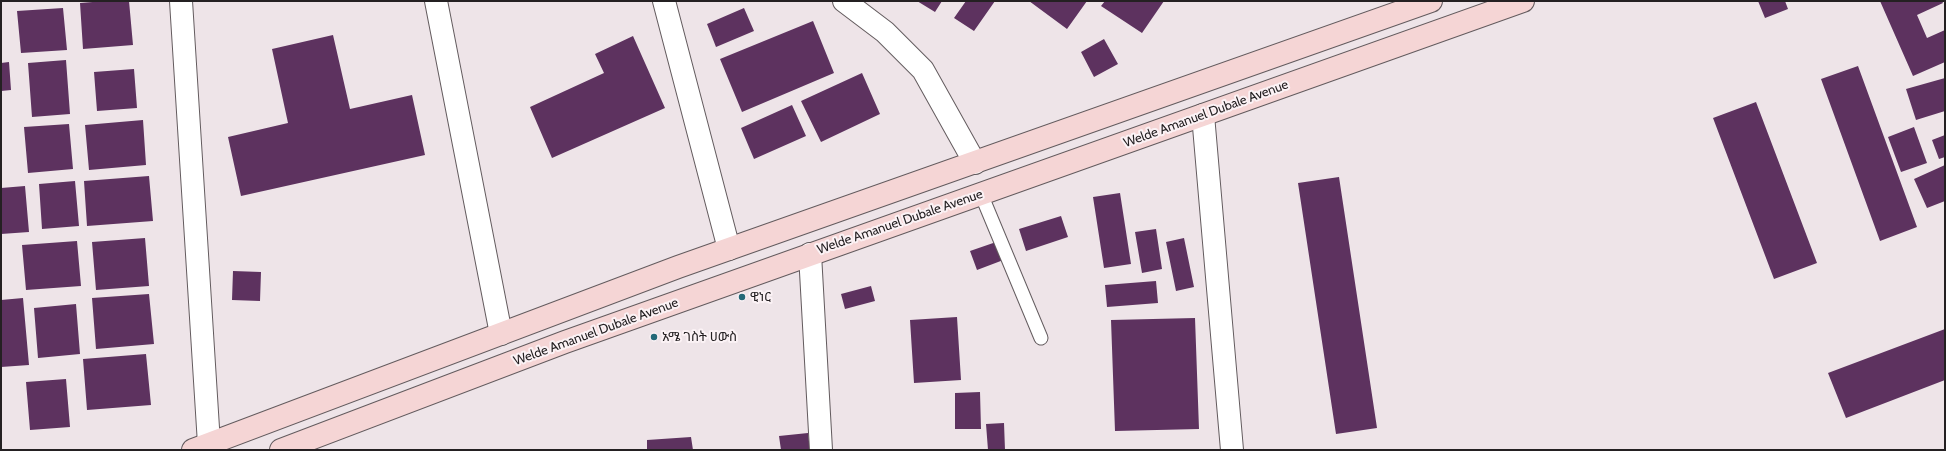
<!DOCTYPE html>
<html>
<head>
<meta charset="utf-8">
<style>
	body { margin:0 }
	#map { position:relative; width:1946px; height:451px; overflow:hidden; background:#eee4e8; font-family:Cabin,sans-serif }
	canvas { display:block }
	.frame { position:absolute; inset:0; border:2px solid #242022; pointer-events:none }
</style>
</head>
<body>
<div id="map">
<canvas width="1946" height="451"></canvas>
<div class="frame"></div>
</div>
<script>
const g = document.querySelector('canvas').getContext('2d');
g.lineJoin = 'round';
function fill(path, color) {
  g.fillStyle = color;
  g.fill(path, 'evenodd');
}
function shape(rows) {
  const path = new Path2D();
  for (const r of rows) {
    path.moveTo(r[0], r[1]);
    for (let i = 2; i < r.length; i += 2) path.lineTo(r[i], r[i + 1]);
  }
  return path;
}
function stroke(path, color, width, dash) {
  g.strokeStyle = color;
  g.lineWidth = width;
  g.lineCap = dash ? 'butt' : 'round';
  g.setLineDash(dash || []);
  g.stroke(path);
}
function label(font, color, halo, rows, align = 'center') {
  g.font = font + ' Cabin,"Noto Sans Ethiopic",sans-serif';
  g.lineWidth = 4;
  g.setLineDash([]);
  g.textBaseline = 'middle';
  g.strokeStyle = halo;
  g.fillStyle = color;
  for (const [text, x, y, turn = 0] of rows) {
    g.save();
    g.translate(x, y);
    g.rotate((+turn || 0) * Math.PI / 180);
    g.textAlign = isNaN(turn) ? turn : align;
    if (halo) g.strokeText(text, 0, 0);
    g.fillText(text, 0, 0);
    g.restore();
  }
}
fill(shape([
	[105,1,129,1,133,45,83,49,80,3],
	[917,1,942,1,935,12],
	[966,1,995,1,974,31,954,18],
	[1029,1,1087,1,1067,29],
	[1105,1,1164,1,1142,33,1101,6],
	[1758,1,1785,1,1788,9,1765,18],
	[1880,1,1942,1,1943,3,1917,15,1927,38,1945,30,1945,62,1913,76],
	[63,8,67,50,21,53,17,11],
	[744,8,754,31,716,47,707,24],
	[813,21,834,73,742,112,720,59],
	[333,35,350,109,412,95,425,155,241,196,228,137,288,123,272,49],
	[633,36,665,108,552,158,530,107,604,73,595,54],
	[1104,39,1118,64,1094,77,1081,52],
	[66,60,70,114,32,117,28,63],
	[9,62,11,90,1,91,1,63],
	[1858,66,1917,227,1880,241,1821,79],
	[134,69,137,108,97,111,94,72],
	[862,73,880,114,821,142,801,101],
	[1945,78,1945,111,1916,120,1906,89],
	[1756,102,1817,263,1774,279,1713,118],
	[792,105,806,136,754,159,741,128],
	[143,120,146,165,89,170,85,125],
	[69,124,73,169,28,173,24,127],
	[1914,127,1927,163,1901,172,1888,137],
	[1945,135,1945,157,1939,159,1932,140],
	[1945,165,1945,201,1927,208,1914,179],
	[149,176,153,221,87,226,84,181],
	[1339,177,1377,428,1336,434,1298,183],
	[75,181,79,226,42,229,39,184],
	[25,186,29,232,1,234,1,188],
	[1120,193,1131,264,1104,268,1093,197],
	[1061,216,1068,237,1026,251,1019,229],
	[1156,229,1162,269,1142,273,1135,232],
	[145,238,149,286,96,290,92,242],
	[1184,238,1194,287,1176,291,1166,242],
	[77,241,81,286,26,290,22,245],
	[999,241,1006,259,977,270,970,251],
	[233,271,261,272,260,301,232,300],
	[1156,281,1158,303,1107,307,1105,285],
	[871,286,875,301,845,309,841,294],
	[149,294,154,344,96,349,92,298],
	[23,298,29,365,1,367,1,300],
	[76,304,80,354,38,358,34,308],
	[957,317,961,380,914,383,910,320],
	[1195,318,1199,429,1115,431,1111,320],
	[1945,329,1945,380,1846,418,1828,373],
	[146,354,151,405,87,410,83,359],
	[66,379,70,427,30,430,26,382],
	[980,392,981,429,955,429,955,393],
	[1004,423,1005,450,988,450,986,424],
	[808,433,810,450,781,450,779,436],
	[691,437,693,450,647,450,647,440]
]), '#5d325f');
const service = shape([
	[981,194,1041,338]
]);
const minor = shape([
	[181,1,209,444],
	[436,1,501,334],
	[664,1,729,249],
	[844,1,885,32,923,70,975,163],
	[1203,115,1232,450],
	[810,254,821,450]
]);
const secondary = shape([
	[193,450,678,267,1431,1],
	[281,450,565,342,1523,1]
]);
stroke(service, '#635b5e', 15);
stroke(minor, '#635b5e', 24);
stroke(secondary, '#635b5e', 24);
stroke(service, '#fff', 13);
stroke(minor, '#fff', 22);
stroke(secondary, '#f5d5d5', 22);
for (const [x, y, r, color] of [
	[742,297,4,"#236978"],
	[654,337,4,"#236978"]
]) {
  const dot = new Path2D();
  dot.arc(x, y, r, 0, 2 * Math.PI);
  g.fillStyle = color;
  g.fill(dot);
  stroke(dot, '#fbf2f5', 1.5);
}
label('13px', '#242022', '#fbf2f5', [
	["Welde Amanuel Dubale Avenue",1206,114,-20],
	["Welde Amanuel Dubale Avenue",900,222,-19],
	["Welde Amanuel Dubale Avenue",596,332,-20]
]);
label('13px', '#242022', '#fbf2f5', [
	["ዊነር",750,297],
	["አሜ ገስት ሀውስ",662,337]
], 'left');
</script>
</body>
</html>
